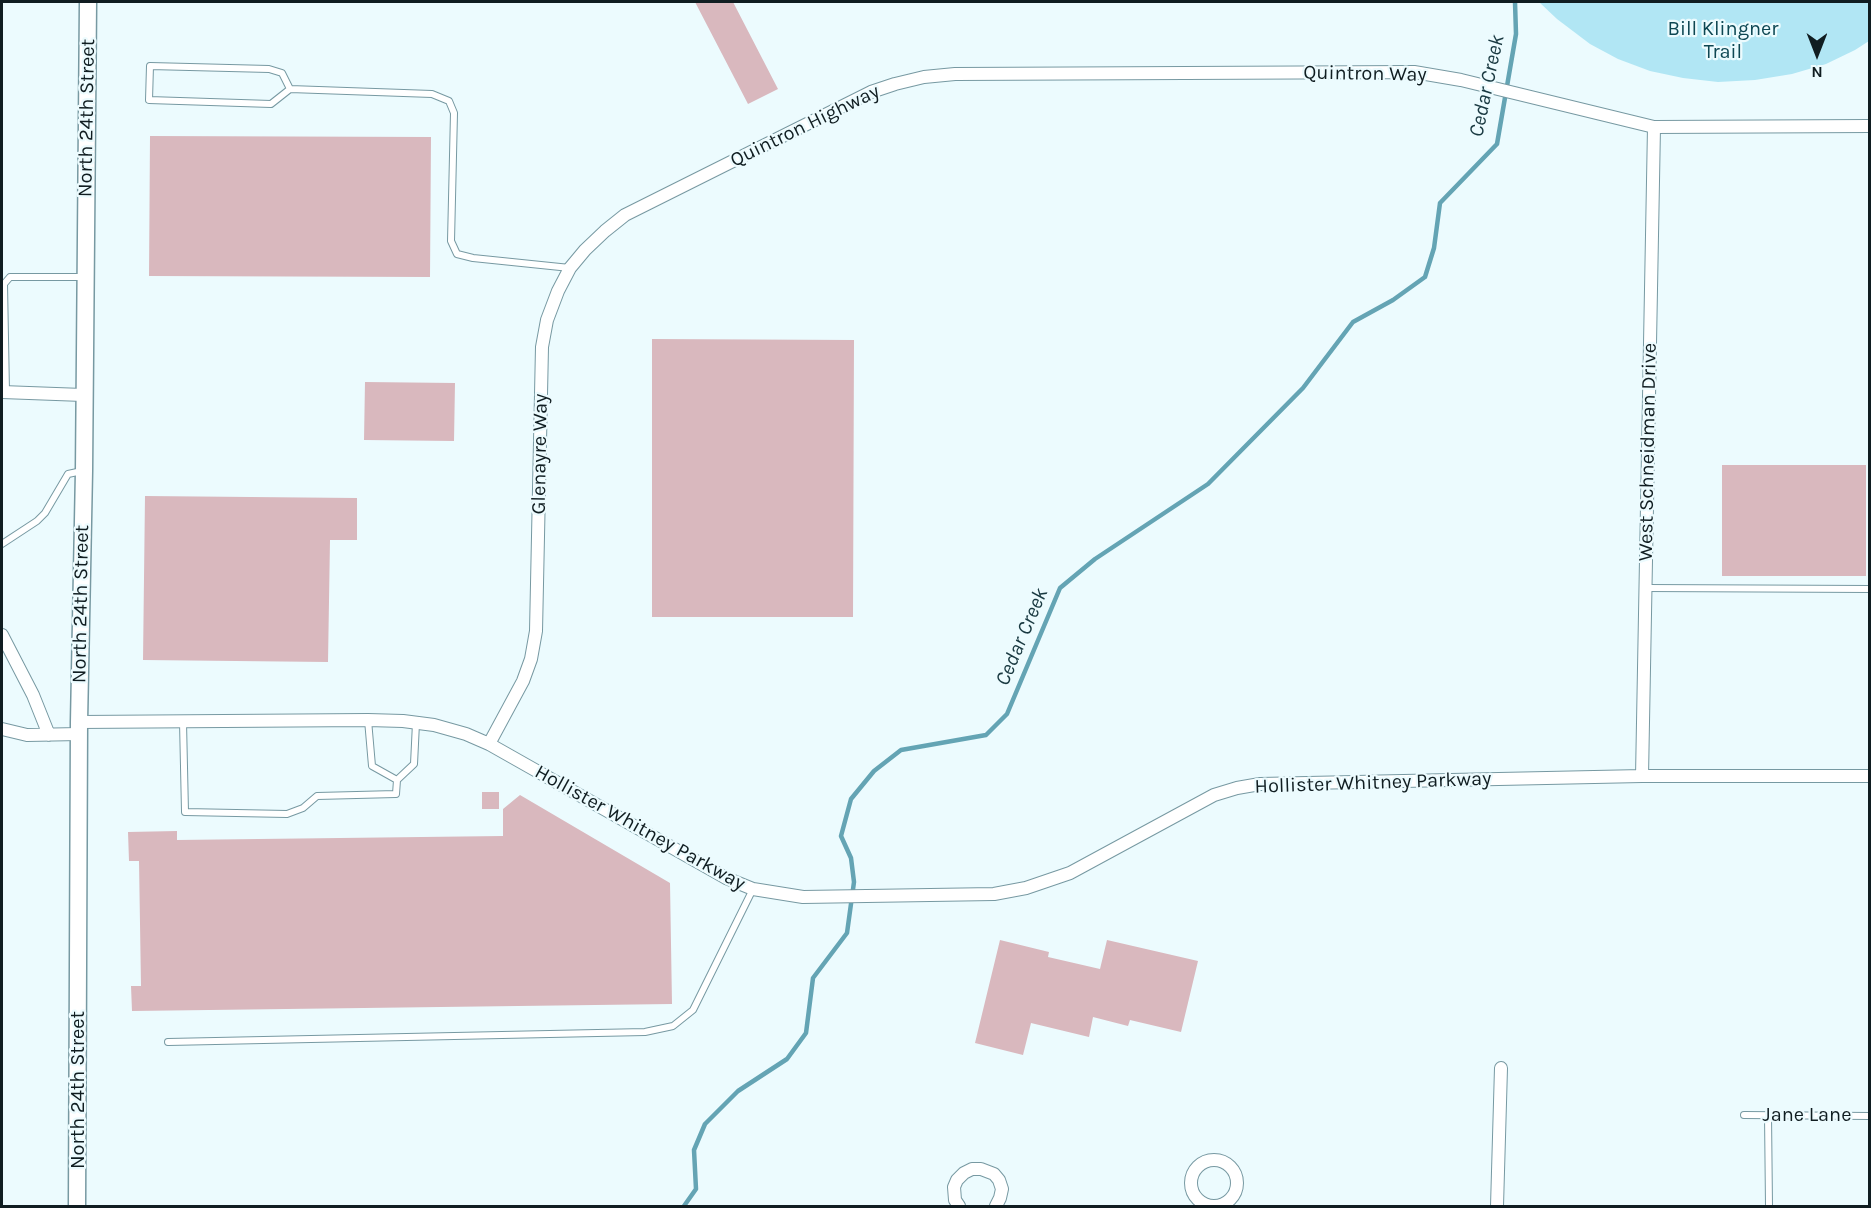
<!DOCTYPE html>
<html>
<head>
<meta charset="utf-8">
<style>
	body { margin:0 }
	#map { position:relative; width:1871px; height:1208px; overflow:hidden; background:#ecfbfe; font-family:Karla,sans-serif }
	canvas { display:block }
	.frame { position:absolute; inset:0; border:3px solid #101d21; pointer-events:none }
	.north { position:absolute; left:1787px; top:24px; width:60px; height:60px; -webkit-text-stroke:4px #ecfbfe; paint-order:stroke; rotate:180deg; font-size:16px; font-weight:700; line-height:24px; text-align:center; color:#101d21 }
	.north::after { content:''; display:block; margin:auto; width:21px; height:27px; background:#101d21; clip-path:polygon(50% 0,100% 100%,50% 72%,0 100%) }
</style>
</head>
<body>
<div id="map">
<canvas width="1871" height="1208"></canvas>
<div class="frame"></div>
<div class="north">N</div>
</div>
<script>
const g = document.querySelector('canvas').getContext('2d');
g.lineJoin = 'round';
function fill(path, color) {
  g.fillStyle = color;
  g.fill(path, 'evenodd');
}
function shape(rows) {
  const path = new Path2D();
  for (const r of rows) {
    if (r.length === 3) {
      path.moveTo(r[0] + r[2], r[1]);
      path.arc(r[0], r[1], r[2], 0, 2 * Math.PI);
      continue;
    }
    path.moveTo(r[0], r[1]);
    for (let i = 2; i < r.length; i += 2) path.lineTo(r[i], r[i + 1]);
  }
  return path;
}
function stroke(path, color, width, dash) {
  g.strokeStyle = color;
  g.lineWidth = width;
  g.lineCap = dash ? 'butt' : 'round';
  g.setLineDash(dash || []);
  g.stroke(path);
}
function label(font, color, halo, rows, align = 'center') {
  g.font = font + ' Karla,sans-serif';
  g.lineWidth = 4.5;
  g.setLineDash([]);
  g.textBaseline = 'middle';
  g.strokeStyle = halo;
  g.fillStyle = color;
  for (const [text, x, y, turn = 0] of rows) {
    g.save();
    g.translate(x, y);
    g.rotate((+turn || 0) * Math.PI / 180);
    g.textAlign = isNaN(turn) ? turn : align;
    if (halo) g.strokeText(text, 0, 0);
    g.fillText(text, 0, 0);
    g.restore();
  }
}
fill(shape([
	[1539,2,1869,2,1869,41,1855,50,1826,64,1792,74,1755,80,1718,82,1683,78,1650,71,1618,59,1590,44,1557,19]
]), '#b1e6f4');
stroke(shape([
	[684,1206,696,1189,694,1150,705,1124,738,1091,787,1059,806,1033,813,978,847,933,854,882,851,858,841,836,851,799,874,771,901,750,986,735,1007,714,1060,588,1095,559,1208,484,1303,388,1353,322,1393,300,1425,277,1434,248,1440,203,1497,144,1516,34,1515,2]
]), '#64a4b4', 4.5);
fill(shape([
	[695,2,733,2,778,89,748,104],
	[150,136,431,137,430,277,149,276],
	[652,339,854,340,853,617,652,617],
	[365,382,455,383,454,441,364,440],
	[1722,465,1866,465,1866,576,1722,576],
	[145,496,357,498,357,540,330,540,328,662,143,660],
	[482,792,499,792,499,809,482,809],
	[520,795,670,883,672,1004,132,1011,131,986,141,986,139,861,129,861,128,832,177,831,177,840,503,836,503,809],
	[1000,940,1049,952,1048,957,1100,969,1107,940,1198,961,1181,1032,1130,1020,1128,1026,1093,1017,1089,1037,1031,1023,1023,1055,975,1043]
]), '#d9b8be');
const lane = shape([
	[290,89,282,73,269,69,150,66,149,100,271,104,290,89,432,94,449,101,454,113,451,241,457,254,473,258,570,268],
	[6,392,4,284,10,277,83,277],
	[2,544,37,521,45,513,68,474,82,471],
	[1646,588,1870,589],
	[368,720,372,766,397,780],
	[183,722,185,812,287,814,303,808,317,796,396,794,397,780,414,764,416,723],
	[168,1042,645,1032,673,1026,693,1010,753,889],
	[1744,1115,1870,1116],
	[1768,1115,1769,1206]
]);
const street = shape([
	[2,392,83,395],
	[2,635,33,695,49,735],
	[79,722,368,720,403,721,434,725,466,734,489,744,726,878,753,889,803,897,994,894,1026,888,1070,873,1214,795,1237,788,1260,784,1642,776,1870,776],
	[2,729,27,735,79,734],
	[489,744,523,681,531,659,536,631,542,347,547,320,558,291,570,268,585,250,605,231,625,215,871,92,895,84,924,77,955,74,1414,72,1461,80,1654,127,1870,126],
	[1642,776,1654,127],
	[1214,1183,23],
	[959,1206,955,1200,954,1187,957,1180,964,1173,972,1169,981,1169,994,1174,999,1180,1002,1189,1000,1198,996,1206],
	[1497,1206,1501,1068]
]);
const secondary = shape([
	[77,1206,79,722,84,471,88,2]
]);
stroke(lane, '#7799a2', 8);
stroke(street, '#7799a2', 14);
stroke(secondary, '#7799a2', 19);
stroke(lane, '#fff', 6);
stroke(street, '#fff', 12);
stroke(secondary, '#fff', 16);
label('20px', '#0d4753', '#ecfbfe', [
	["Bill Klingner",1723,29],
	["Trail",1723,52]
]);
label('20px', '#101d21', '#ecfbfe', [
	["Quintron Way",1365,74,1],
	["North 24th Street",87,118,-89],
	["Quintron Highway",805,126,-26],
	["West Schneidman Drive",1648,452,-89],
	["Glenayre Way",540,454,-89],
	["North 24th Street",81,604,-89],
	["Hollister Whitney Parkway",1373,783,-2],
	["Hollister Whitney Parkway",640,828,29],
	["North 24th Street",78,1090,-90],
	["Jane Lane",1807,1115]
]);
label('italic 21px', '#193941', '#ecfbfe', [
	["Cedar Creek",1487,86,-78],
	["Cedar Creek",1022,637,-67]
]);
</script>
</body>
</html>
